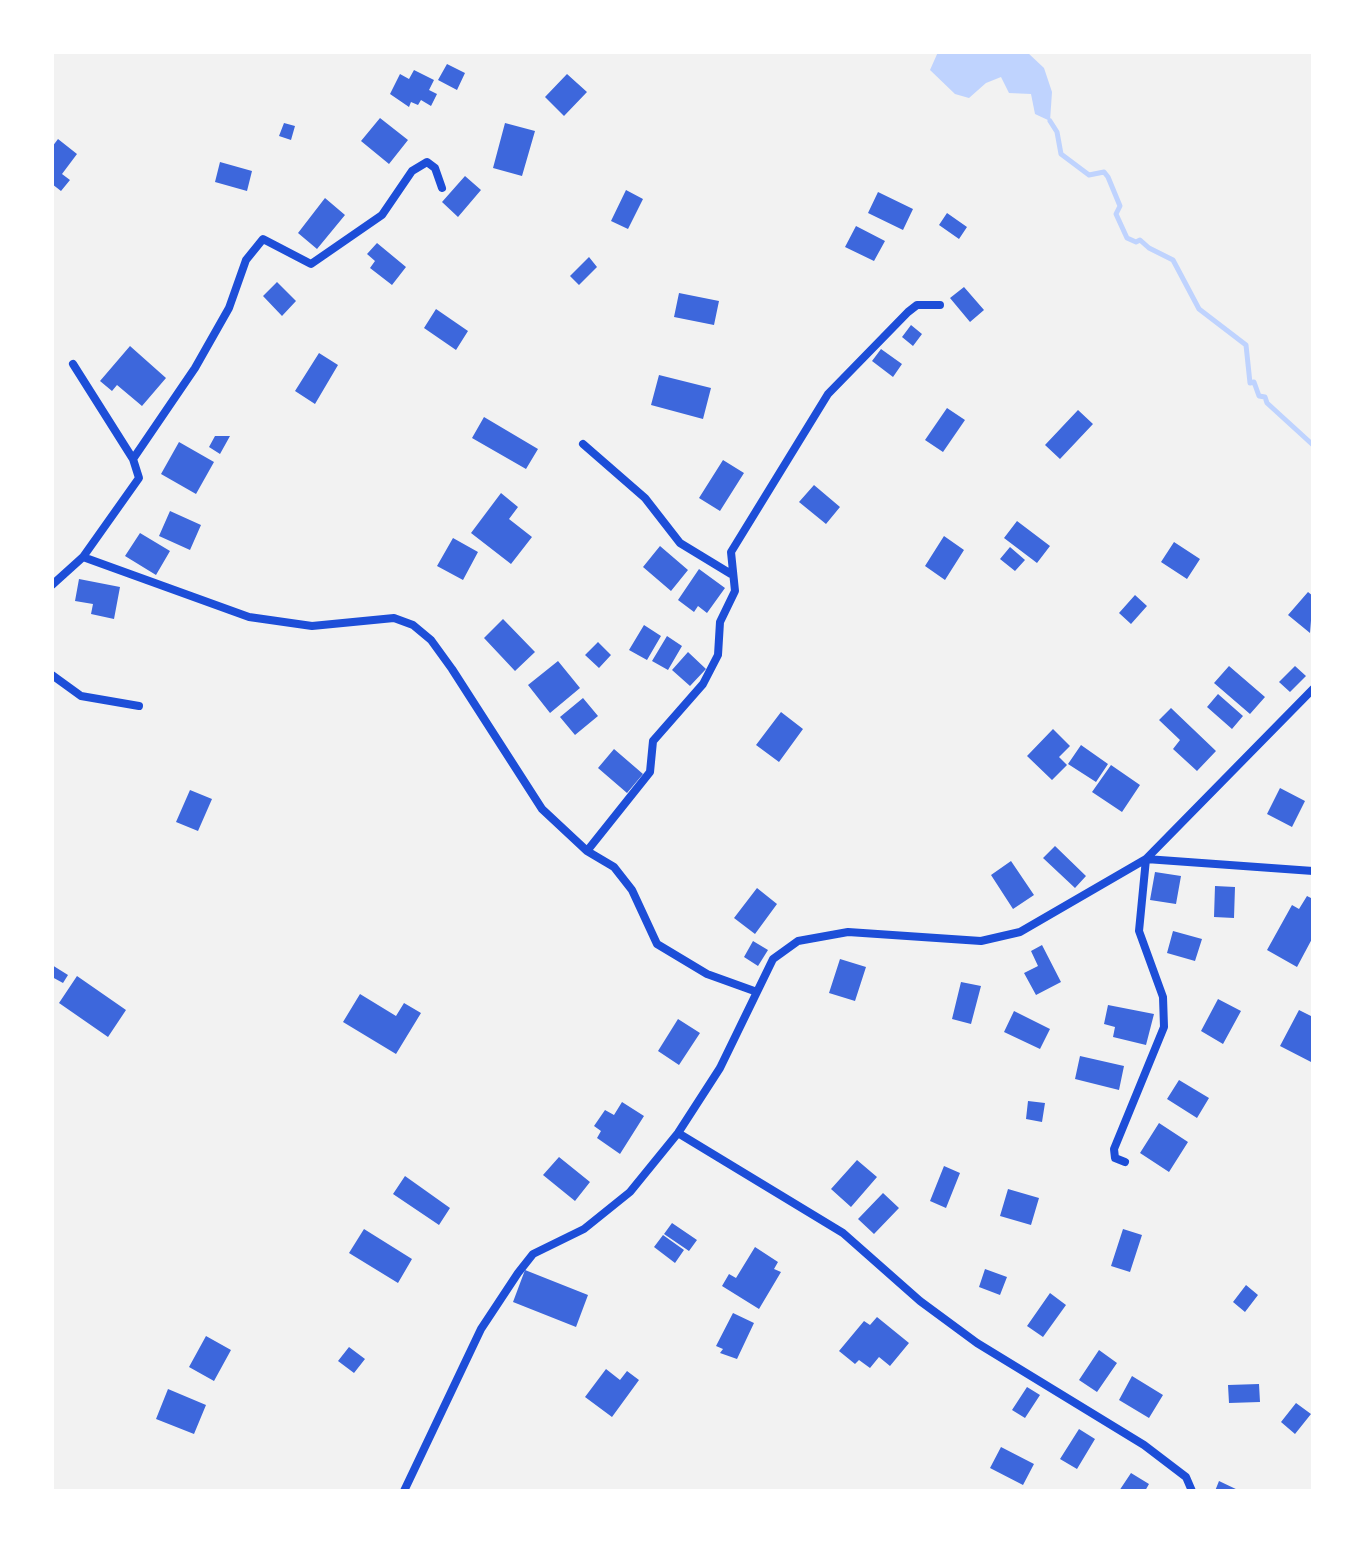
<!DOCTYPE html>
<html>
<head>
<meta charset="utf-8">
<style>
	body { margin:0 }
	#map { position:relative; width:1365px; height:1543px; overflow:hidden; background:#f2f2f2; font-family:"Fira Sans",sans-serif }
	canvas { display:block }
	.frame { position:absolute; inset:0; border:54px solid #fff; pointer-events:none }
</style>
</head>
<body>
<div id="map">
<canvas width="1365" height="1543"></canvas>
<div class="frame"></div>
</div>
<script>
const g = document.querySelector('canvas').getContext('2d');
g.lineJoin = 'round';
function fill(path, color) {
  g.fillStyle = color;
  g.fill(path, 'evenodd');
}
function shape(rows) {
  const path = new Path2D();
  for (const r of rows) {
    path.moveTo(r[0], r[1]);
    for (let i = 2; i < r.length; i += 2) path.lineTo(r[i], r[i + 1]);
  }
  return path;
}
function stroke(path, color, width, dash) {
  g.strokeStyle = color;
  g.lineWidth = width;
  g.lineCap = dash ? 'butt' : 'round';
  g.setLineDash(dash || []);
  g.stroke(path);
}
fill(shape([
	[938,52,1027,52,1044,68,1052,92,1050,121,1035,114,1031,94,1009,93,1001,77,986,83,969,98,955,94,930,70]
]), '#bfd3fe');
stroke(shape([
	[1050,121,1057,132,1061,154,1089,175,1104,172,1108,177,1120,206,1116,214,1127,238,1136,242,1140,240,1149,248,1173,260,1199,309,1246,345,1250,383,1254,382,1259,396,1265,397,1267,403,1313,445]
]), '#bfd3fe', 5);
fill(shape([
	[447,64,465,73,457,90,438,80],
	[414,70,434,80,429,90,437,94,431,106,421,100,418,105,411,102,409,107,390,94,400,74,409,79],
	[567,74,587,92,564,116,545,97],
	[380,118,408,140,389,164,361,141],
	[284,123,295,126,291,140,279,136],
	[505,123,535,131,522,176,493,168],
	[58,139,77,154,62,174,70,180,61,191,52,184,52,147],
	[220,162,252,171,247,191,215,182],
	[465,176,481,190,458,217,442,202],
	[626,190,643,199,628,229,611,221],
	[878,192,913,209,903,230,868,213],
	[325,198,345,215,317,249,298,233],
	[947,213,967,227,959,239,939,225],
	[856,226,885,241,874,261,845,247],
	[377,243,406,267,392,285,370,268,375,261,367,254],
	[589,257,597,267,579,285,570,276],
	[277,282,296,301,282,316,263,296],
	[964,287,984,310,970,322,950,298],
	[679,293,719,301,714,325,674,317],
	[436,309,468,331,456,350,424,328],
	[911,325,922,334,913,346,902,337],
	[130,346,166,378,142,406,117,385,112,391,100,381],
	[881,349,902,364,893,377,872,361],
	[319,353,338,365,315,404,295,391],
	[659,375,711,388,703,419,651,405],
	[947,408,965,420,943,452,925,440],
	[1078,410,1093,424,1060,459,1045,445],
	[484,417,538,449,526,469,472,438],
	[215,436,230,436,220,454,209,447],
	[179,442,214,462,196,494,161,474],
	[723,460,744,473,720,511,699,498],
	[814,485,840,507,826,524,799,502],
	[501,493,518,507,509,519,532,537,511,564,471,533],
	[170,511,201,525,190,550,159,536],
	[1017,521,1050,546,1037,563,1004,538],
	[140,533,170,551,156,575,125,556],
	[944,536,964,550,945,580,925,566],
	[453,538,478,552,463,580,437,566],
	[1174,542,1200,559,1187,579,1161,562],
	[660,546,688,570,671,591,643,567],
	[1010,547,1025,560,1015,571,1000,559],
	[699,569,725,588,707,613,698,606,694,612,678,600],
	[79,579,120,587,114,619,91,614,93,604,75,601],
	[1308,592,1313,596,1310,633,1288,615],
	[1135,595,1147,606,1131,624,1119,613],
	[503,619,535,652,515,671,484,638],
	[644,625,661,636,647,660,629,650],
	[667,636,682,646,668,670,652,661],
	[598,642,611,655,599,668,585,655],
	[688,652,706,669,690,686,672,670],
	[558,661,580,688,550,713,528,685],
	[1229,666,1265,697,1250,714,1214,683],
	[1295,666,1306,676,1290,692,1279,682],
	[1218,694,1243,716,1232,729,1207,707],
	[583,698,598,716,575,735,560,717],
	[1171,708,1216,751,1197,771,1173,749,1180,740,1159,720],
	[781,712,803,729,779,762,756,745],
	[1053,729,1070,746,1059,757,1067,765,1052,780,1027,756],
	[1081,745,1108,764,1096,782,1068,764],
	[614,749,643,774,627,793,598,768],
	[1111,765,1140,785,1122,812,1092,792],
	[1280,788,1305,801,1292,827,1267,814],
	[190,790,212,799,198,831,176,822],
	[1055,846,1086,876,1075,888,1043,858],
	[1011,861,1034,895,1013,909,991,875],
	[1155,872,1181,876,1176,904,1150,900],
	[1215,886,1235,887,1234,918,1214,917],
	[757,888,777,904,755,934,734,918],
	[1307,896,1313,899,1313,937,1297,967,1267,950,1292,905,1299,909],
	[1173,931,1202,939,1195,961,1167,953],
	[753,941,768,950,758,966,744,957],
	[1042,945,1061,982,1036,995,1024,973,1038,966,1031,951],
	[840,959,866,967,855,1001,829,993],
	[52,965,68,975,63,983,52,977],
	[77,976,126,1010,108,1037,59,1003],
	[961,982,981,986,971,1024,952,1019],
	[360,994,396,1016,404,1003,421,1013,396,1054,343,1022],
	[1218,999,1241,1011,1223,1044,1201,1031],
	[1108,1005,1154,1014,1146,1045,1113,1037,1115,1027,1104,1024],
	[1299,1010,1313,1017,1313,1063,1280,1046],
	[1014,1011,1050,1029,1040,1049,1004,1032],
	[678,1019,700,1033,679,1065,658,1051],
	[1080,1056,1124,1066,1119,1090,1075,1079],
	[1179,1080,1209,1098,1197,1118,1167,1099],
	[1028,1101,1045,1103,1042,1122,1026,1119],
	[622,1102,644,1116,620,1154,597,1138,601,1131,594,1126,605,1110,614,1115],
	[1159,1123,1188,1142,1169,1172,1140,1153],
	[559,1157,590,1182,575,1201,543,1175],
	[857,1160,877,1177,851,1207,831,1189],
	[944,1166,960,1173,946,1208,930,1201],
	[405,1176,450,1208,439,1225,393,1194],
	[1008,1189,1039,1198,1031,1225,1000,1216],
	[883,1193,899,1208,874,1234,858,1219],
	[672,1223,697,1240,689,1251,664,1234],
	[364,1229,412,1259,398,1283,349,1253],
	[1123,1229,1142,1235,1130,1272,1111,1266],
	[663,1235,684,1250,675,1263,654,1247],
	[755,1247,778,1262,774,1269,781,1272,759,1309,722,1286,729,1274,736,1278],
	[985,1269,1007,1277,1000,1295,979,1287],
	[525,1270,588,1295,576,1327,513,1302],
	[1246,1285,1258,1295,1245,1312,1233,1302],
	[1050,1293,1066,1305,1043,1337,1027,1326],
	[733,1313,754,1323,737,1359,720,1353,723,1349,716,1346],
	[877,1317,909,1343,890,1366,879,1357,870,1368,859,1360,855,1364,839,1351,864,1321,870,1325],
	[206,1336,231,1350,214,1381,189,1367],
	[349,1347,365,1359,354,1373,338,1361],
	[1099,1350,1117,1363,1097,1392,1079,1380],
	[606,1369,620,1380,627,1371,639,1380,612,1417,585,1397],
	[1132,1376,1163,1395,1149,1418,1119,1400],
	[1259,1384,1260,1402,1229,1403,1228,1385],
	[1027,1387,1040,1395,1025,1418,1012,1410],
	[168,1389,206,1405,194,1434,156,1419],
	[1296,1403,1311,1414,1295,1434,1281,1422],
	[1079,1429,1095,1439,1077,1469,1060,1459],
	[1001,1447,1034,1464,1023,1485,990,1468],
	[1131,1473,1149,1484,1145,1491,1119,1491],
	[1219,1481,1240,1491,1215,1491]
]), '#3d67dc');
stroke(shape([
	[583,444,645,498,680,543,731,574],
	[133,459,195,368,229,308,246,260,263,239,311,264,382,215,412,171,427,162,435,168,442,188],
	[83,557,249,617,312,626,394,618,413,625,431,640,452,669,542,809,587,851,614,867,632,890,657,944,707,974,757,992],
	[52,585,83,557,139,478,133,459,73,364],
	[52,675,81,696,139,706],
	[587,851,650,772,653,741,703,684,718,655,720,622,735,591,731,552,828,394,908,312,917,305,940,305],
	[678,1133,843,1233,920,1301,977,1343,1144,1445,1186,1477,1192,1491],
	[1125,1162,1115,1158,1114,1149,1164,1027,1163,997,1139,931,1146,859,1313,871],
	[404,1491,481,1329,518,1273,533,1254,584,1229,630,1192,678,1133,720,1068,773,959,798,941,848,932,981,941,1020,932,1146,859,1313,689]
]), '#1d4ed8', 8);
</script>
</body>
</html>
